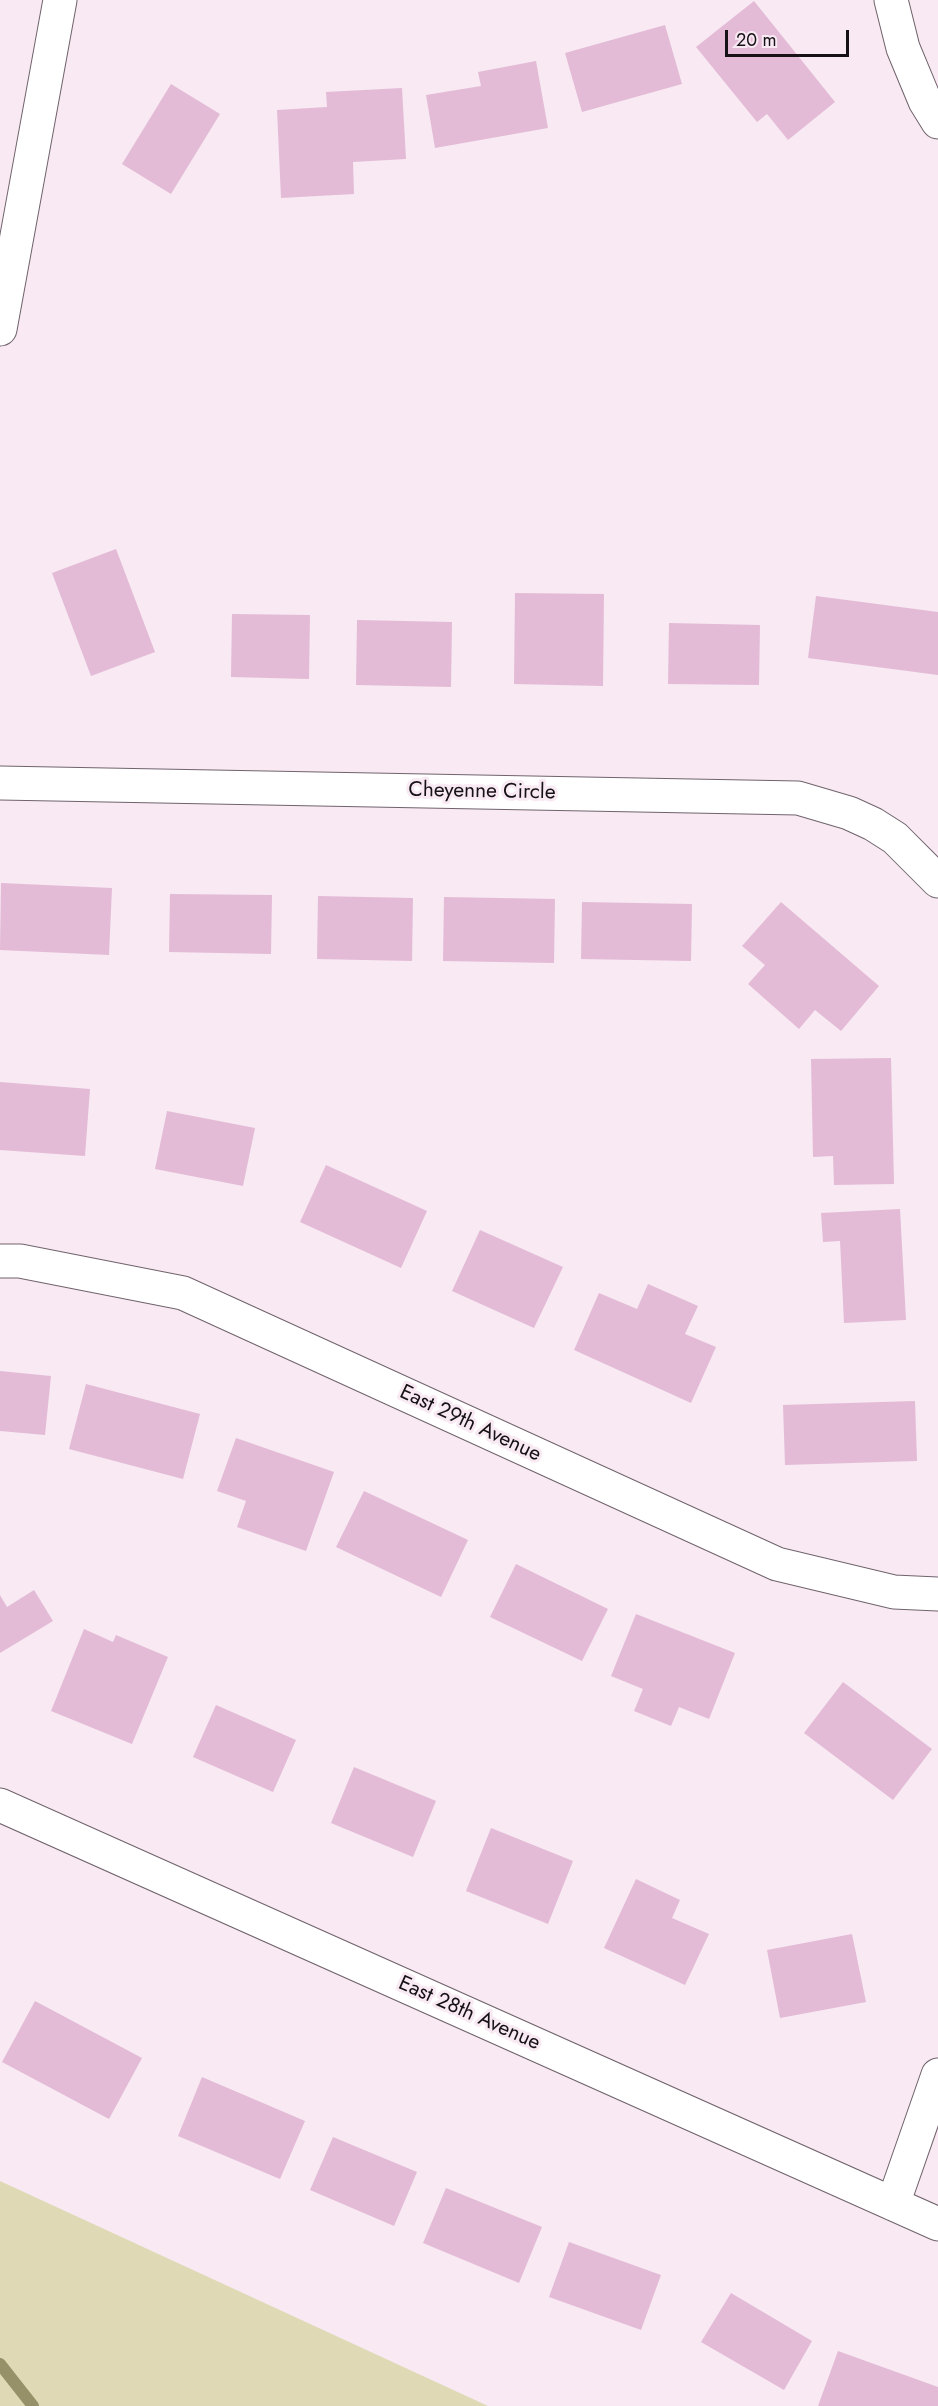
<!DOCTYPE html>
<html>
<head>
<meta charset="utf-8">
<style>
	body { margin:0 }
	#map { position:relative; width:938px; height:2406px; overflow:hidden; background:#f8e9f3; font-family:Jost,sans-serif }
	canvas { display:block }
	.scale { position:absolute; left:725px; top:30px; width:124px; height:27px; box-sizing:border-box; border:3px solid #161115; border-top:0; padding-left:8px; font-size:18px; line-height:21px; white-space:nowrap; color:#161115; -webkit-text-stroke:4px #f8e9f3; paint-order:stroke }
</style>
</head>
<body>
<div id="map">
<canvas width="938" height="2406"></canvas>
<div class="scale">20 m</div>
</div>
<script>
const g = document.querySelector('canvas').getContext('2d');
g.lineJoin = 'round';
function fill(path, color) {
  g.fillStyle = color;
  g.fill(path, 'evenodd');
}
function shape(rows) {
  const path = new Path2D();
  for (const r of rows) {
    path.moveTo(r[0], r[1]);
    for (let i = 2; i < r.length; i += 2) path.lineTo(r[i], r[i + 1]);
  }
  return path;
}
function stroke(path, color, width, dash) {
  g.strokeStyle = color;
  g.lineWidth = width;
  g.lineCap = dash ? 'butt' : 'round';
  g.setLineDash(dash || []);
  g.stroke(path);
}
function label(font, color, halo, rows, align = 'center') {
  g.font = font + ' Jost,sans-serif';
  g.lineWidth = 6;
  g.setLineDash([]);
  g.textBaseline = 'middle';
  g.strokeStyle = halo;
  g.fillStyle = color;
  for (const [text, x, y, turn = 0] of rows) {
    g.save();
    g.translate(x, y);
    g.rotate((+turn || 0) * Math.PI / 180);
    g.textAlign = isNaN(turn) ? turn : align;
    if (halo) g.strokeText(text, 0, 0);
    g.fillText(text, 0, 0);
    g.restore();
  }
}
fill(shape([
	[0,2181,488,2406,0,2406]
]), '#dfdab5');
stroke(shape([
	[0,2364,33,2406]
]), '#969168', 12);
fill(shape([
	[754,1,835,102,788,140,767,114,757,122,696,47],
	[665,25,682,84,582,112,565,53],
	[536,61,548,128,435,148,426,95,481,86,478,72],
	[171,84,220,114,171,194,122,164],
	[402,88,406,159,353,162,354,194,281,198,277,110,327,107,326,92],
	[116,549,155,652,91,676,52,573],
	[515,593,604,594,603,686,514,684],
	[816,596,938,612,938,675,808,658],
	[232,614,310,615,309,679,231,677],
	[357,620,452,622,451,687,356,685],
	[669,623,760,625,759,685,668,684],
	[1,883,112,888,109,955,0,950],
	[170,894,272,895,271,954,169,952],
	[318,896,413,898,412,961,317,959],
	[444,897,555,899,554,963,443,961],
	[582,902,692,904,691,961,581,959],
	[781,902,879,986,841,1031,815,1010,799,1029,748,984,765,965,742,946],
	[891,1058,894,1184,834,1185,833,1156,813,1157,811,1059],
	[0,1082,90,1089,85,1156,0,1150],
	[167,1111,255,1128,243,1186,155,1169],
	[326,1165,427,1211,401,1268,300,1222],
	[900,1209,906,1320,844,1323,840,1241,823,1242,821,1213],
	[480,1230,563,1267,534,1328,452,1291],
	[648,1284,698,1306,685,1334,716,1347,691,1403,574,1350,599,1293,637,1309],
	[0,1371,51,1376,45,1435,0,1431],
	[86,1384,200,1414,183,1479,69,1449],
	[915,1401,917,1461,785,1465,783,1405],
	[236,1438,334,1472,306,1551,237,1527,246,1501,217,1491],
	[364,1491,468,1540,441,1597,336,1547],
	[516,1564,608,1609,582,1661,490,1617],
	[34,1590,53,1621,0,1653,0,1595,7,1607],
	[636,1614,735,1653,709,1719,679,1707,671,1726,634,1711,643,1689,611,1676],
	[84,1629,113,1642,116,1635,168,1657,132,1744,51,1711],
	[843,1682,932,1749,893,1800,804,1733],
	[216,1705,296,1740,273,1792,193,1757],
	[354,1767,436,1801,413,1857,331,1823],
	[491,1828,573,1861,548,1924,466,1891],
	[636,1879,680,1900,672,1918,709,1934,685,1985,604,1948],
	[852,1934,866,2002,780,2018,767,1950],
	[35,2001,142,2058,109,2119,2,2062],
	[202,2077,305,2121,280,2179,178,2136],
	[333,2137,417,2172,394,2226,310,2190],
	[446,2188,542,2227,519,2283,423,2243],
	[569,2242,661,2275,641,2330,549,2297],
	[731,2293,812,2341,784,2390,701,2342],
	[838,2351,938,2387,938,2406,818,2406]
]), '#e3bbd6');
const minor = shape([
	[891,0,903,48,925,101,938,122],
	[0,329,60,0],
	[0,783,798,798,849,813,873,824,895,838,938,881],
	[0,1261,20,1261,183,1293,777,1564,894,1592,938,1594],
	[0,1805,938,2224],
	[893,2204,938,2075]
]);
stroke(minor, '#70636c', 35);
stroke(minor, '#fff', 33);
label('21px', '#161115', '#f8e9f3', [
	["Cheyenne Circle",482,792,1],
	["East 29th Avenue",470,1424,25],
	["East 28th Avenue",469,2014,24]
]);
</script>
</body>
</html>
